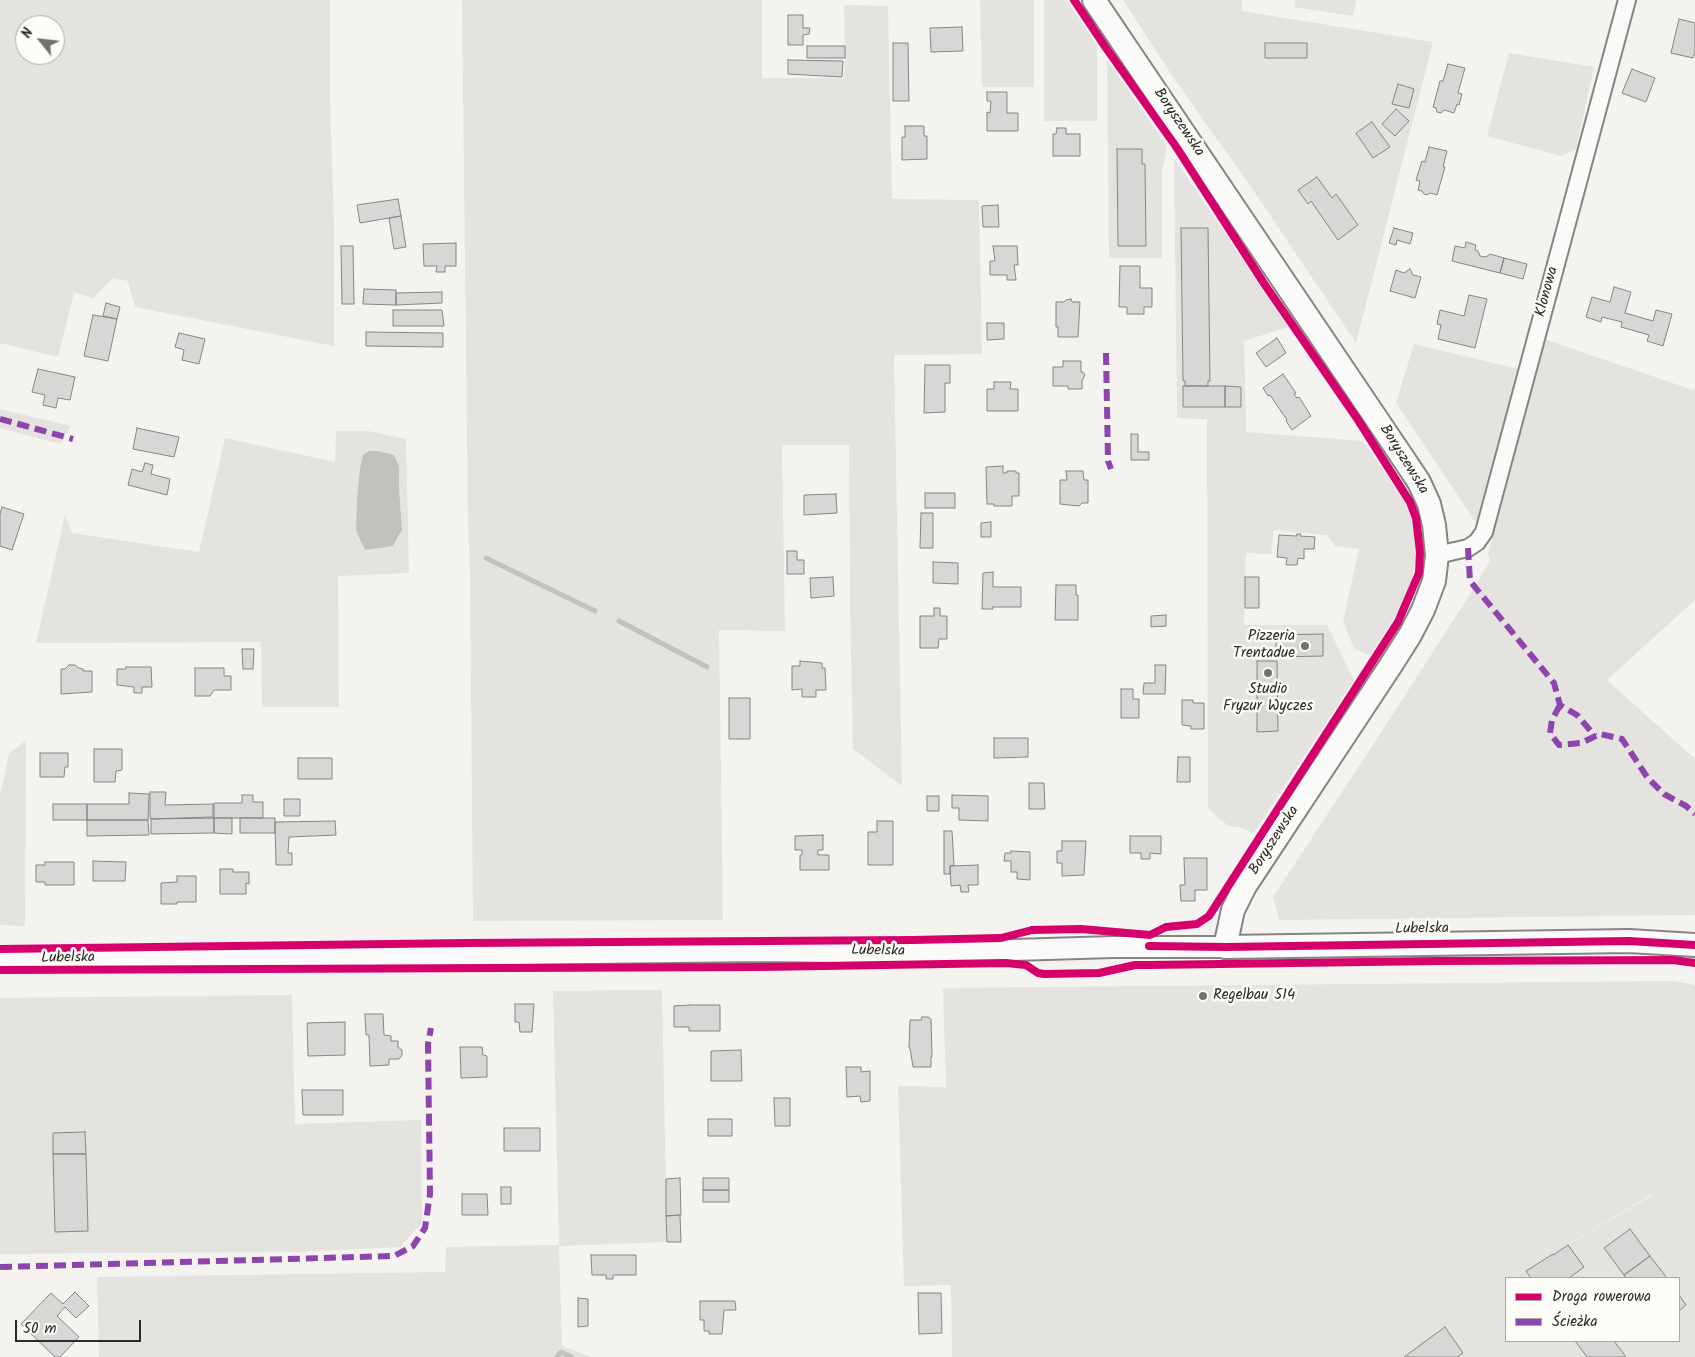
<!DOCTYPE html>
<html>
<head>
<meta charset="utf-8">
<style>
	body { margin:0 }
	#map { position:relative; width:1695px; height:1357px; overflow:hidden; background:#f4f3f0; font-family:Kalam,sans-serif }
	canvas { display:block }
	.legend { position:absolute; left:1505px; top:1277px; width:175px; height:65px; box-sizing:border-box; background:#fdfcf7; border:1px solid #a9a8a5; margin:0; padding:6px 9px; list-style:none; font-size:15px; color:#2b2b2b }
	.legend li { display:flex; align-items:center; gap:10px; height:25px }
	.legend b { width:25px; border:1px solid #a9a8a5 }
	.north { position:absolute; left:15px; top:15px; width:50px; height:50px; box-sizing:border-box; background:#fdfcf7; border:1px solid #a9a8a5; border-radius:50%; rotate:299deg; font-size:14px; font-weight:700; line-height:20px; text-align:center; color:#2b2b2b }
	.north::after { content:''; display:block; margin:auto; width:18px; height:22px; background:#717170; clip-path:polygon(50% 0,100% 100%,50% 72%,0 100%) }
	.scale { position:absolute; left:15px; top:1320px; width:126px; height:22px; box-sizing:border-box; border:2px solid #2b2b2b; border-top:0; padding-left:6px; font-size:15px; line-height:18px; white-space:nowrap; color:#2b2b2b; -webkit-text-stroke:4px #fdfcf7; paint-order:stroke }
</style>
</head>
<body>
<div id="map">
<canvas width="1695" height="1357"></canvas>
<ul class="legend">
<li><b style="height:6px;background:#d6006c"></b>Droga rowerowa</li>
<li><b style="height:6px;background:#8e44ad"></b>Ścieżka</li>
</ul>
<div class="north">N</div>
<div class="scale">50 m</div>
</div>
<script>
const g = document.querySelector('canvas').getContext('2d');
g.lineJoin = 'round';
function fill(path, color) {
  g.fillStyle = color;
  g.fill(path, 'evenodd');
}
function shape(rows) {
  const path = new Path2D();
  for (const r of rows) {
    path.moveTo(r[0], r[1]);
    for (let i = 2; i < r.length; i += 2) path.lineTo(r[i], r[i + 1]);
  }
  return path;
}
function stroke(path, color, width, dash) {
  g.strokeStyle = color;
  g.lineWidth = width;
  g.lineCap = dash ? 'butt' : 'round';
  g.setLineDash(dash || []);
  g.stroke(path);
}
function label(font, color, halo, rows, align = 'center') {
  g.font = font + ' Kalam,sans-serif';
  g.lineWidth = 5;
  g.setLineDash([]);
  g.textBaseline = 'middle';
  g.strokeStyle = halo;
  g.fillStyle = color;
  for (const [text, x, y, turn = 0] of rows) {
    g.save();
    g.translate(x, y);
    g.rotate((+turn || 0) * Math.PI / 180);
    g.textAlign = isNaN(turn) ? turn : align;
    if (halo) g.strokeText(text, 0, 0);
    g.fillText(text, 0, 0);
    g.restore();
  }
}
fill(shape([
	[1123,0,1171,0,1171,74],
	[1217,0,1242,0,1242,11,1433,42,1356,343,1243,175,1216,138],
	[1107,60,1167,146,1162,170,1162,258,1109,258],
	[1174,158,1288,327,1244,341,1246,421,1177,418],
	[1244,625,1327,625,1354,680,1253,834,1243,828],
	[91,997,96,1253,0,1254,0,998],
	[1695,1158,1695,1357,1273,1357,1369,1298,1446,1316,1506,1281,1506,1341,1679,1341,1679,1278,1511,1278,1653,1195,1651,1190]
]), '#e4e3df');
fill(shape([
	[0,0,330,0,330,99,334,225,334,346,135,307,128,281,113,278,93,298,74,293,58,357,0,343],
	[25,25,55,25,55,55,25,55],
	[462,0,762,0,762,78,844,78,845,58,844,5,888,6,892,199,979,200,982,354,894,355,902,786,853,749,850,608,849,445,782,445,785,631,719,630,723,920,473,921,470,570,468,525],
	[980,0,1034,0,1034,87,982,87],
	[1044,0,1066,0,1097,45,1097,121,1044,121],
	[1171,0,1217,0,1216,138,1171,74],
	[1295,0,1356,0,1353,16,1294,7],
	[1509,53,1594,67,1576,149,1561,156,1487,136],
	[1544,339,1693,390,1695,388,1695,600,1607,680,1695,759,1695,915,1279,920,1273,897,1369,751,1465,602,1490,561,1488,554],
	[1414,344,1518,369,1478,526,1396,403],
	[0,409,71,426,61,443,53,442,0,428],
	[1207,419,1246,421,1246,432,1363,441,1404,500,1414,525,1417,555,1412,578,1400,609,1370,656,1354,648,1343,622,1359,549,1335,546,1327,535,1274,530,1271,554,1246,553,1244,625,1243,828,1230,826,1220,820,1208,808],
	[336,431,368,431,406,439,409,573,338,576,339,707,262,707,261,642,36,643,65,515,72,533,199,552,225,438,335,462],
	[378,451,393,455,399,466,399,487,402,530,398,539,365,550,356,531,357,498,360,468],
	[26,740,25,926,0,925,0,795,9,754],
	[1673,981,1695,985,1695,1158,1651,1190,1653,1194,1511,1278,1506,1278,1506,1281,1446,1316,1369,1298,1273,1357,952,1357,951,1285,904,1286,898,1086,946,1087,943,988],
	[662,990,667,1242,559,1246,562,1346,591,1357,99,1357,97,1277,445,1272,446,1247,559,1245,553,991],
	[292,995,295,1124,421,1120,422,1223,400,1247,298,1252,96,1253,91,997]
]), '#e4e3e0');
fill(shape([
	[369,451,378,451,394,455,399,466,399,487,402,530,393,546,365,550,356,531,357,498,360,468,363,455]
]), '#c2c1be');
stroke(shape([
	[486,558,595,611],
	[619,621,707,667],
	[557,1357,561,1352,571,1357]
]), '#c2c1be', 5);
const building = shape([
	[788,15,803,15,803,28,810,28,809,34,803,35,803,45,788,45,788,15],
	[1679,19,1695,23,1695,51,1693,58,1671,53,1679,19],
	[962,27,963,51,931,52,930,28,962,27],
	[893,43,908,43,909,101,893,101,893,43],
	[1265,43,1307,43,1307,58,1265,58,1265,43],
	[807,46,845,46,845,58,807,58,807,46],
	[788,60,843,61,842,77,788,74,788,60],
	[1448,64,1465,68,1458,93,1462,94,1459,105,1457,104,1454,113,1444,110,1441,113,1437,112,1436,108,1433,107,1440,81,1443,81,1448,64],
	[1632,69,1655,78,1646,102,1622,93,1632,69],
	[1398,84,1414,89,1409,108,1392,104,1398,84],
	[987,92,1007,92,1007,113,1018,113,1018,131,987,131,987,112,990,113,991,101,987,101,987,92],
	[1396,109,1409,121,1395,136,1382,124,1396,109],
	[1372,122,1390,147,1373,158,1356,133,1372,122],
	[905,126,924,126,924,136,927,136,927,159,902,160,902,137,905,137,905,126],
	[1057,128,1066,128,1066,134,1080,134,1080,156,1053,156,1053,134,1056,134,1057,128],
	[1429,147,1447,151,1443,167,1445,167,1437,195,1430,193,1427,195,1424,194,1422,191,1418,190,1420,181,1416,180,1422,161,1425,162,1429,147],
	[1117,149,1142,149,1142,164,1145,164,1146,246,1118,246,1117,149],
	[1317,177,1332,198,1336,194,1358,225,1338,240,1311,201,1308,204,1298,190,1317,177],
	[398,199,401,216,360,223,357,205,398,199],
	[998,205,999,227,983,227,982,206,998,205],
	[401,216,406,247,394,249,389,218,401,216],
	[1181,228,1208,228,1210,381,1208,381,1208,386,1185,386,1185,381,1183,381,1181,228],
	[1394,228,1413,233,1410,244,1397,240,1396,245,1389,243,1394,228],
	[1466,242,1476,245,1475,250,1478,251,1480,256,1486,257,1490,254,1504,258,1500,273,1452,261,1455,246,1465,248,1466,242],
	[456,243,456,266,445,266,445,272,436,272,437,266,424,266,423,244,456,243],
	[341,246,353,246,354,304,342,304,341,246],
	[993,246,1017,246,1018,265,1014,265,1016,280,1007,280,1007,275,990,275,990,261,995,261,993,246],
	[1504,258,1527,264,1523,279,1500,273,1504,258],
	[1120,266,1140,266,1140,288,1152,288,1152,307,1144,307,1144,314,1127,314,1127,307,1119,307,1120,266],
	[1410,269,1413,275,1421,277,1415,298,1390,291,1396,270,1404,273,1410,269],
	[1614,287,1631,292,1625,313,1653,321,1656,310,1672,314,1663,346,1647,341,1649,335,1621,327,1622,322,1602,317,1601,322,1586,317,1592,297,1610,302,1614,287],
	[364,289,396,290,396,305,363,304,364,289],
	[442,292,442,303,396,305,396,293,442,292],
	[1469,295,1487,299,1475,348,1438,339,1441,325,1437,324,1440,310,1464,316,1469,295],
	[1071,299,1072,302,1080,302,1078,337,1058,337,1058,327,1056,327,1056,302,1064,302,1066,300,1071,299],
	[106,303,120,307,117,319,103,316,106,303],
	[393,310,442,310,444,326,393,326,393,310],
	[93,315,117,319,108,361,84,356,93,315],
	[987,323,1004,323,1004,339,987,340,987,323],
	[366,332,443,333,443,347,366,346,366,332],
	[179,333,205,339,199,364,182,360,184,350,175,347,179,333],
	[1277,338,1286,353,1266,367,1256,353,1277,338],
	[1063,361,1081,361,1081,372,1083,372,1085,375,1082,381,1082,389,1068,389,1068,386,1053,386,1053,367,1063,367,1063,361],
	[925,365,950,365,950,383,945,383,945,412,924,413,925,365],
	[38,369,75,377,70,400,58,398,56,408,43,405,45,395,32,392,38,369],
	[1283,374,1296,393,1294,394,1297,398,1299,397,1311,416,1292,430,1286,421,1287,420,1270,395,1268,396,1263,388,1283,374],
	[994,382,1011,382,1010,389,1018,389,1018,411,987,411,987,389,994,389,994,382],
	[1183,386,1225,386,1225,407,1183,407,1183,386],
	[1225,386,1241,387,1241,407,1225,407,1225,386],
	[137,428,179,437,174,457,133,449,137,428],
	[1131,434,1138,434,1138,452,1149,452,1149,460,1131,460,1131,434],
	[145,463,153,465,151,474,170,479,167,495,128,485,132,469,142,472,145,463],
	[1003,466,1003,473,1007,473,1007,471,1016,471,1016,473,1019,473,1019,496,1012,496,1012,506,994,506,994,504,987,504,986,467,1003,466],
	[1066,471,1083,471,1084,480,1088,480,1088,503,1082,503,1079,506,1060,504,1060,480,1067,480,1066,471],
	[925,493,955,493,955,508,925,508,925,493],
	[836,494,837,513,804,515,804,495,836,494],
	[2,507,24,514,12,550,0,546,0,514,2,507],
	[921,513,933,513,933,548,920,548,921,513],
	[991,522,991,537,981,537,981,523,991,522],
	[1297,534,1301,534,1300,536,1315,537,1314,549,1304,549,1304,559,1298,558,1297,565,1286,565,1287,558,1277,557,1279,535,1297,536,1297,534],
	[787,551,797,551,797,560,804,560,804,574,787,574,787,551],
	[933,562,958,563,958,584,933,583,933,562],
	[993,572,993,587,1021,587,1021,607,992,607,993,609,982,609,983,573,993,572],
	[833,577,834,596,811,598,810,578,833,577],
	[1245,577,1259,577,1259,608,1245,608,1245,577],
	[1056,585,1076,585,1076,595,1078,595,1078,620,1055,620,1056,585],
	[934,608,940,608,940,616,947,616,947,639,939,639,938,648,920,648,920,616,934,616,934,608],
	[1166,615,1166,626,1151,627,1151,616,1166,615],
	[1323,634,1323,656,1276,657,1276,635,1323,634],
	[242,649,254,649,253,669,243,669,242,649],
	[800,661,822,663,822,668,825,668,826,690,816,690,816,697,802,697,802,689,792,690,792,666,800,666,800,661],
	[1257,661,1277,661,1278,731,1257,732,1257,661],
	[69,665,75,665,79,668,83,669,83,671,92,671,92,692,61,694,61,669,65,669,69,665],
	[1155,665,1166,665,1165,694,1143,694,1144,683,1155,683,1155,665],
	[126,667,151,667,152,687,142,687,142,693,134,693,134,687,117,685,117,669,126,669,126,667],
	[195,668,224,668,224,676,231,676,231,690,214,690,210,696,195,696,195,668],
	[1121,689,1133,689,1133,699,1139,699,1139,718,1121,718,1121,689],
	[729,698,750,698,750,739,729,739,729,698],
	[1182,700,1193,700,1193,703,1204,703,1204,729,1191,729,1191,726,1182,725,1182,700],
	[994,738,1028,738,1028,757,994,758,994,738],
	[94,749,122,749,122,770,116,771,115,782,94,782,94,749],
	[40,753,68,753,68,767,65,767,64,777,40,777,40,753],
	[1178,757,1190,757,1190,782,1177,782,1178,757],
	[298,758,332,758,332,779,298,779,298,758],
	[1029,783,1044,783,1045,809,1029,809,1029,783],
	[150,792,166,792,165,805,213,804,213,817,150,819,150,792],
	[129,793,149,794,148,820,87,820,87,804,129,804,129,793],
	[242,795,253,795,253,802,263,802,263,818,214,818,214,803,242,803,242,795],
	[952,795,988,796,988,821,959,820,959,808,952,808,952,795],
	[927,796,939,796,939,811,927,811,927,796],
	[284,799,300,799,300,816,284,816,284,799],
	[53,804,87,804,87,820,53,820,53,804],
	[214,818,214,833,151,834,151,819,214,818],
	[214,818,232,818,232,834,214,833,214,818],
	[240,818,275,818,275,833,240,833,240,818],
	[87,820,148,820,149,835,87,836,87,820],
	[335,821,336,835,289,837,288,853,292,853,292,865,276,865,275,822,335,821],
	[877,821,893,821,893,865,868,865,868,832,877,832,877,821],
	[944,831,952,831,954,865,950,866,950,874,944,874,944,831],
	[823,835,823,850,818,850,818,855,829,855,829,870,800,870,800,855,802,855,802,850,795,850,795,836,823,835],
	[1130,836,1161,836,1161,854,1150,853,1150,859,1141,859,1141,853,1130,853,1130,836],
	[1062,841,1086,841,1084,875,1062,876,1062,863,1057,863,1057,851,1062,851,1062,841],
	[1011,851,1030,852,1030,880,1017,879,1017,872,1011,872,1011,861,1004,861,1005,853,1011,853,1011,851],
	[1184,858,1207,858,1207,890,1195,890,1195,901,1181,901,1180,885,1185,885,1184,858],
	[93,861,126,862,125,881,93,881,93,861],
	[45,862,74,862,74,885,45,885,45,882,36,882,36,865,45,865,45,862],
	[978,865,978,885,968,885,969,892,961,892,960,885,951,886,950,866,978,865],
	[220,869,233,869,233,872,249,872,249,884,246,883,246,894,220,894,220,869],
	[177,876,196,876,196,902,177,902,177,904,161,904,161,883,177,882,177,876],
	[515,1004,534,1004,532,1032,520,1032,519,1022,515,1022,515,1004],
	[689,1005,720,1005,720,1031,689,1031,689,1027,674,1027,674,1006,689,1005],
	[365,1014,383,1014,384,1035,391,1036,391,1041,398,1041,398,1047,402,1050,402,1055,399,1059,389,1059,389,1065,370,1066,369,1035,366,1035,365,1014],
	[922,1017,928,1017,931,1019,932,1057,931,1057,931,1067,913,1067,910,1048,909,1048,910,1020,921,1020,922,1017],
	[345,1022,345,1055,308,1056,307,1023,345,1022],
	[460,1047,482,1047,483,1055,487,1056,487,1077,461,1078,460,1047],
	[741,1050,742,1081,711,1081,711,1051,741,1050],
	[846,1067,861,1067,861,1072,870,1071,870,1101,861,1102,860,1096,847,1097,846,1067],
	[302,1090,343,1090,343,1115,303,1115,302,1090],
	[774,1098,790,1098,790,1126,775,1126,774,1098],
	[708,1119,732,1119,732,1136,708,1136,708,1119],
	[504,1128,540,1128,540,1151,504,1151,504,1128],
	[85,1132,86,1154,53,1154,53,1133,85,1132],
	[53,1154,86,1154,88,1231,55,1232,53,1154],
	[680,1178,681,1215,666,1216,666,1179,680,1178],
	[703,1178,729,1178,729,1190,703,1190,703,1178],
	[501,1187,511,1187,511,1204,501,1204,501,1187],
	[703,1190,729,1190,729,1202,703,1202,703,1190],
	[462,1194,487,1194,488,1215,462,1215,462,1194],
	[680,1215,681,1242,667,1242,666,1216,680,1215],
	[1630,1229,1650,1256,1624,1275,1604,1248,1630,1229],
	[1568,1245,1584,1267,1569,1278,1531,1278,1526,1271,1553,1254,1553,1255,1568,1245],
	[591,1255,636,1255,636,1275,613,1275,613,1279,606,1279,606,1275,592,1275,591,1255],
	[1650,1256,1667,1278,1626,1278,1624,1275,1650,1256],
	[75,1292,89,1306,76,1318,65,1307,57,1316,79,1337,60,1357,55,1357,21,1324,51,1293,63,1304,75,1292],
	[918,1293,941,1293,942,1333,919,1334,918,1293],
	[1679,1295,1686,1305,1679,1311,1679,1295],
	[578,1298,588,1299,588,1326,578,1327,578,1298],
	[700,1301,735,1301,736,1310,724,1310,722,1334,709,1334,709,1331,704,1331,704,1320,700,1320,700,1301],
	[1445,1327,1463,1353,1457,1357,1404,1357,1445,1327],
	[1575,1341,1614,1341,1626,1357,1587,1357,1575,1341]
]);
fill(building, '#d8d7d5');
stroke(building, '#858584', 1);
const minor = shape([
	[1437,555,1468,548,1477,542,1484,532,1627,0]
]);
const tertiary = shape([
	[0,960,761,951,913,953,1114,947,1225,947]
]);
const secondary = shape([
	[1094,0,1405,461,1419,482,1429,504,1434,525,1437,555,1434,581,1423,610,1410,635,1391,665,1245,886,1233,910,1225,947,1629,941,1695,945]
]);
stroke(minor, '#858584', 20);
stroke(tertiary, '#858584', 24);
stroke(secondary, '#858584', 26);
stroke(minor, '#fafaf8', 16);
stroke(tertiary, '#fafaf8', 20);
stroke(secondary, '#fafaf8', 22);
stroke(shape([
	[1106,353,1108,461,1111,469],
	[0,419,73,439],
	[1468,548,1470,581,1554,683,1560,705,1577,715,1595,736],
	[1560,705,1552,720,1550,733,1559,745,1581,743,1600,734,1622,739,1647,777,1664,794,1686,806,1695,814],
	[0,1267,394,1256,413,1246,425,1228,430,1194,428,1044,431,1028]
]), '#8e44ad', 6, [12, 6]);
stroke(shape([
	[1149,946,1225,947,1629,941,1695,945],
	[0,949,467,943,913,940,1001,938,1032,930,1081,929,1150,935,1166,927,1197,924,1209,916,1398,622,1419,573,1420,552,1416,518,1410,502,1358,420,1265,285,1177,148,1106,48,1074,0],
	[0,970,761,967,1006,963,1026,965,1038,973,1044,974,1099,973,1135,965,1149,965,1437,961,1673,960,1695,963]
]), '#d6006c', 8);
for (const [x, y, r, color] of [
	[1305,646,5,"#717170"],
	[1268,673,5,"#717170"],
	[1203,996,5,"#717170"]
]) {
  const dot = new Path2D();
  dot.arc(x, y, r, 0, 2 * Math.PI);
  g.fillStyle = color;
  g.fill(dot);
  stroke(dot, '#fdfcf7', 2);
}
label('15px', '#2b2b2b', '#fdfcf7', [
	["Boryszewska",1178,123,56],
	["Klonowa",1548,292,-75],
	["Boryszewska",1403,460,58],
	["Boryszewska",1275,841,-57],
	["Lubelska",1422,930,-1],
	["Lubelska",878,952,1],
	["Lubelska",68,959,-1]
]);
label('15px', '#2b2b2b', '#fdfcf7', [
	["Pizzeria",1295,637],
	["Trentadue",1295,654],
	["Studio",1268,690,"center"],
	["Fryzur Wyczes",1268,707,"center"],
	["Regelbau 514",1213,996,"left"]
], 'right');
</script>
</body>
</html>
